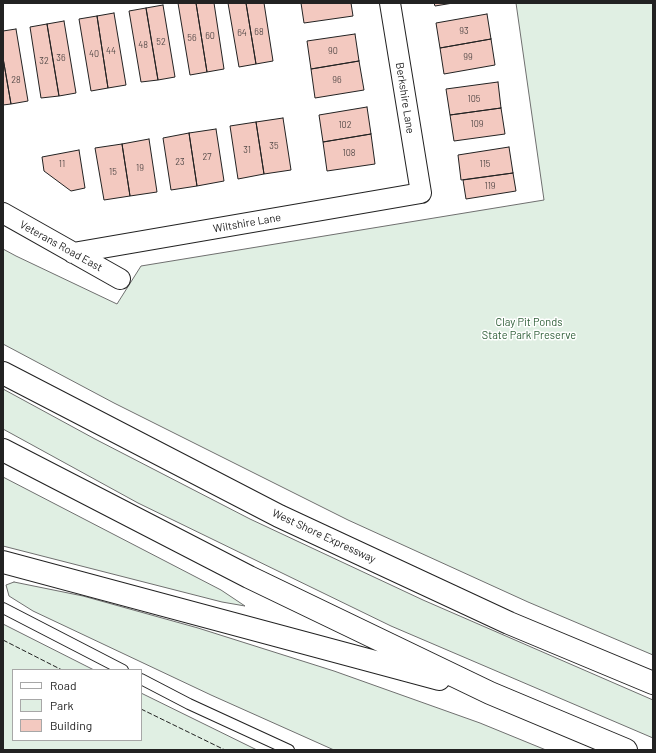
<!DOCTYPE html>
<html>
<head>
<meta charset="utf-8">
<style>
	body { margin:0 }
	#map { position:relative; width:656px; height:753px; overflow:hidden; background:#fff; font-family:Barlow,sans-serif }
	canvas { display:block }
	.frame { position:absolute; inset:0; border:4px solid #222; pointer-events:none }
	.legend { position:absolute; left:12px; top:669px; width:130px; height:72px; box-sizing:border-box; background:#fff; border:1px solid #a7a7a7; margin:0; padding:5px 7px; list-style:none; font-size:12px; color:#222 }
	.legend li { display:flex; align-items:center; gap:8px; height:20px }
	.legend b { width:20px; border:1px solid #a7a7a7 }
</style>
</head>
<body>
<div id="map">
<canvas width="656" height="753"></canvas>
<div class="frame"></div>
<ul class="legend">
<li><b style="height:5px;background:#fff"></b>Road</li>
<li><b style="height:11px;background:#e0efe3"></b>Park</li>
<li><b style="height:11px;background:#f3c9c0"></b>Building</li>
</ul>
</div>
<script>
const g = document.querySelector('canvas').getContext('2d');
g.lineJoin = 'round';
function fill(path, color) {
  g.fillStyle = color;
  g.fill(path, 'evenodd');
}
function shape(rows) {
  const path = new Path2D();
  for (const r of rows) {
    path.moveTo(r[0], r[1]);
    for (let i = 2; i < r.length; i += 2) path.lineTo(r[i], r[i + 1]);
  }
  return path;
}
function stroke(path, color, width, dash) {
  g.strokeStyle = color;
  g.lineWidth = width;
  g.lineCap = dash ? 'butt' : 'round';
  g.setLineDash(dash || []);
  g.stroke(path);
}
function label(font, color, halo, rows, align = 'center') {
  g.font = font + ' Barlow,sans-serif';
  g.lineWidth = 3;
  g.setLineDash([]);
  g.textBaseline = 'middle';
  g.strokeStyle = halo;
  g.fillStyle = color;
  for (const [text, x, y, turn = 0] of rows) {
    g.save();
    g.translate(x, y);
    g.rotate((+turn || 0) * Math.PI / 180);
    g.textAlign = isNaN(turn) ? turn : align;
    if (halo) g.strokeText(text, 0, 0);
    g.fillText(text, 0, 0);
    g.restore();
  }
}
const green = shape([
	[516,3,653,3,653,655,528,602,348,520,114,403,3,344,3,249,16,256,117,304,141,266,544,200,516,3],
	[3,389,95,439,250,519,423,600,653,700,653,738,391,626,138,503,3,429,3,389],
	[3,477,221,590,245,606,222,602,3,546,3,477],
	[14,582,83,596,198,628,334,671,480,723,546,750,334,750,211,695,33,611,9,596,6,585,14,582],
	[3,624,94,670,13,670,13,740,141,740,141,693,257,750,3,750,3,624]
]);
fill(green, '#e0efe3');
stroke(green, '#6f6f6f', 1);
const building = shape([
	[178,3,196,3,207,72,190,75,178,3],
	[196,3,214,3,224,69,207,72,196,3],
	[228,3,246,3,256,64,239,67,228,3],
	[246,3,264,3,273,61,256,64,246,3],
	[301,3,351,3,353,16,304,23,301,3],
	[434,3,453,3,435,6,434,3],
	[163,5,175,77,158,80,146,8,163,5],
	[146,8,158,80,141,82,129,11,146,8],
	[114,13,126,85,108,88,97,16,114,13],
	[487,14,491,39,440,48,436,23,487,14],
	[97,16,108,88,91,91,79,19,97,16],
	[64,21,76,93,59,96,47,24,64,21],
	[47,24,59,96,41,98,30,27,47,24],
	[16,29,28,101,11,104,3,58,3,31,16,29],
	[355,34,359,61,311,69,307,41,355,34],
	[491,39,495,65,444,74,440,48,491,39],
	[3,58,11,104,3,105,3,58],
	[359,61,364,90,315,98,311,69,359,61],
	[498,82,501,108,450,115,446,89,498,82],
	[367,107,371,134,323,142,319,115,367,107],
	[501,108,505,134,454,141,450,115,501,108],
	[283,118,291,170,264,174,256,122,283,118],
	[256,122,264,174,238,179,230,126,256,122],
	[216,129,224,181,197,186,189,133,216,129],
	[189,133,197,186,171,190,163,138,189,133],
	[371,134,375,164,327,171,323,142,371,134],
	[149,139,157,192,130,196,122,144,149,139],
	[122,144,130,196,104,200,95,148,122,144],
	[509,147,513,173,461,180,458,155,509,147],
	[79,150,85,188,71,191,44,171,42,157,79,150],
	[513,173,516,191,466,199,463,180,513,173]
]);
fill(building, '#f3c9c0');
stroke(building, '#222', 1);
const lane = shape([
	[3,608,123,670],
	[141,679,189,704,289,750]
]);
const street = shape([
	[3,213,120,279],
	[73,253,421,193,390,3]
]);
const highway = shape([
	[3,373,279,516,509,623,653,683],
	[3,450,249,577,490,693,626,750],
	[3,562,439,679]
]);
stroke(lane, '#222', 12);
stroke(street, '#222', 22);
stroke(highway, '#222', 24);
stroke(lane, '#fff', 10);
stroke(street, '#fff', 20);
stroke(highway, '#fff', 22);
stroke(shape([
	[3,640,62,670],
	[141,709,225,750]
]), '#222', 1, [5, 2]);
label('9px', '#564c4a', null, [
	["93",464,31],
	["68",259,32],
	["64",242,33],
	["60",210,36],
	["56",192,38],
	["52",161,42],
	["48",143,45],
	["44",111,51],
	["90",333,51],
	["40",94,54],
	["99",468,57],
	["36",61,58],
	["32",44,61],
	["28",16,80],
	["96",337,80],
	["105",474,99],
	["109",477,124],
	["102",345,125],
	["35",274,146],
	["31",247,150],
	["108",349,153],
	["27",207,157],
	["23",180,162],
	["11",62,164],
	["115",485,164],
	["19",140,168],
	["15",113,172],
	["119",490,186]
]);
label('11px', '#222', '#fff', [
	["Berkshire Lane",405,98,81],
	["Wiltshire Lane",247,223,-10],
	["Veterans Road East",61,246,29],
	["West Shore Expressway",324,536,25]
]);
label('11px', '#2f5e38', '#fff', [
	["Clay Pit Ponds",529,322],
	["State Park Preserve",529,335]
]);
</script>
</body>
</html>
